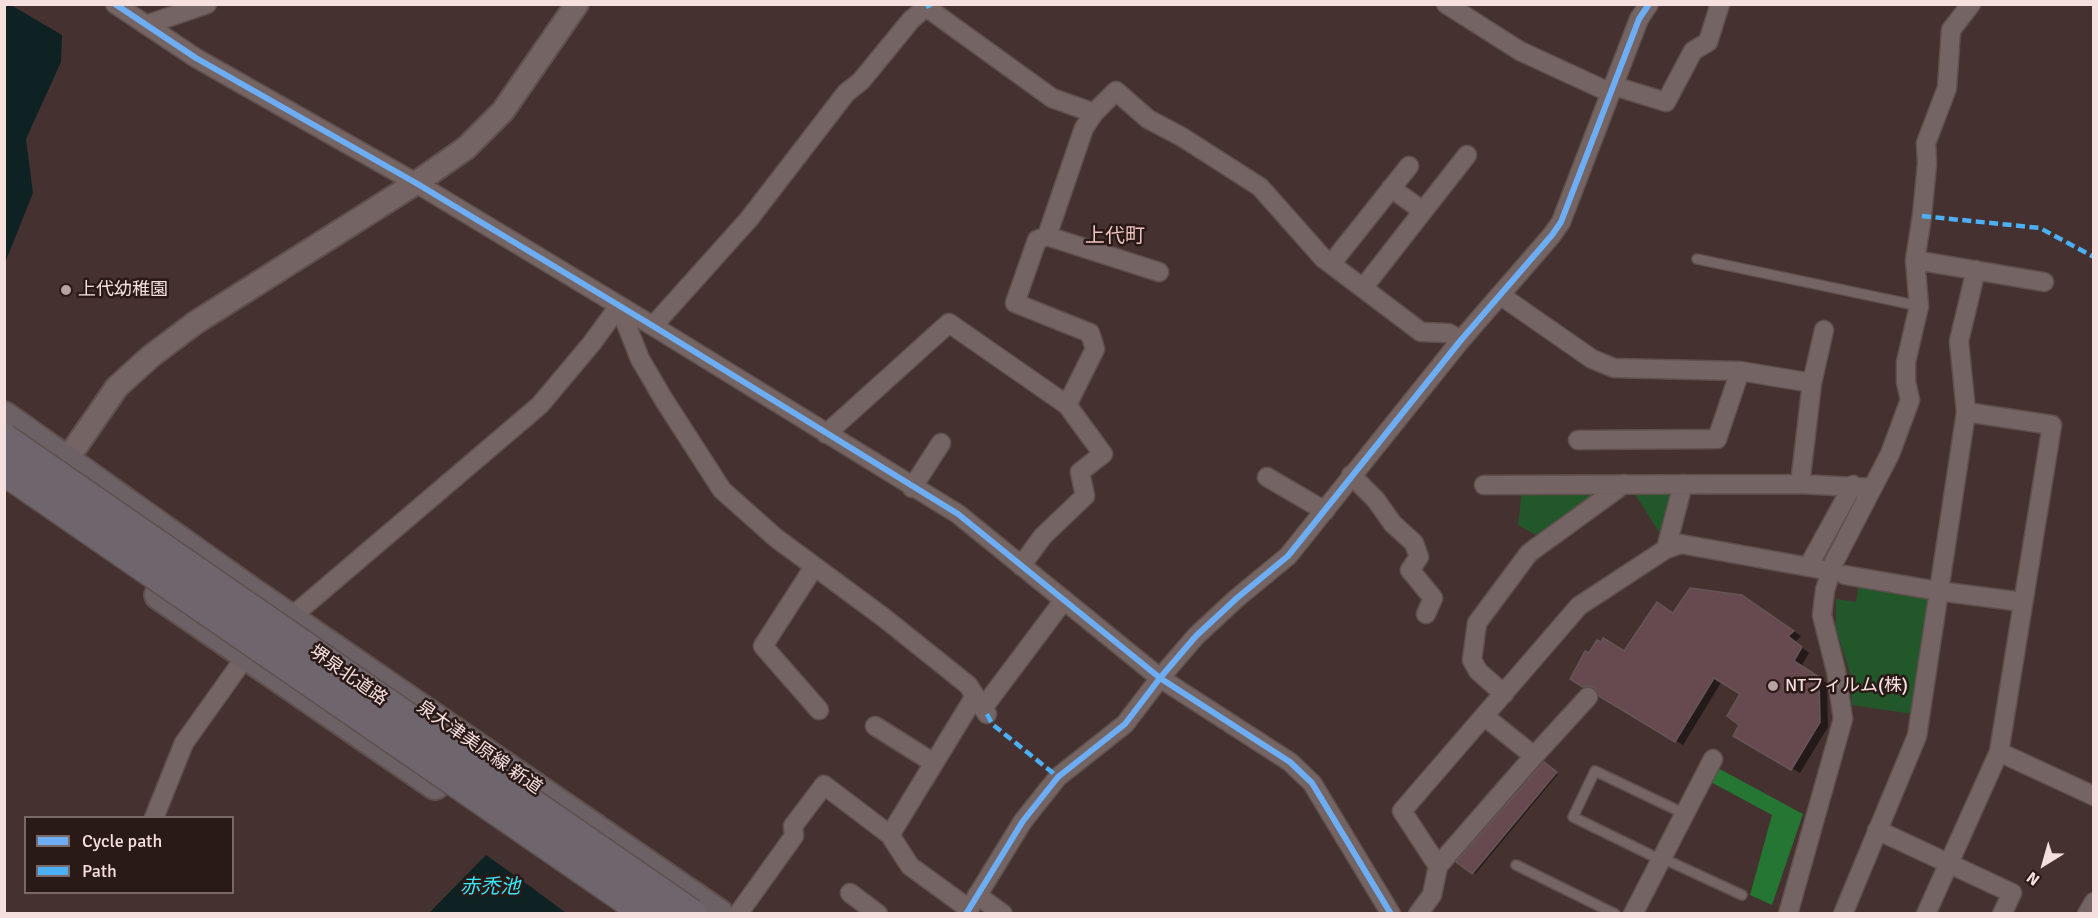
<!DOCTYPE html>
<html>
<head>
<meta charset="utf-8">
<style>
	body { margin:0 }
	#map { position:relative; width:2098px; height:918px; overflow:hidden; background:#453230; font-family:Signika,sans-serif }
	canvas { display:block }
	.frame { position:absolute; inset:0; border:6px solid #f6e0dd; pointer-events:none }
	.legend { position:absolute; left:24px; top:816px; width:210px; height:78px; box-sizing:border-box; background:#291917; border:2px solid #7b6966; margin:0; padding:8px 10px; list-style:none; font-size:18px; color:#f6e0dd }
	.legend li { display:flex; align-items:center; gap:12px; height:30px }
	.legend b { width:30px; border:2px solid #7b6966 }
	.north { position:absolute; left:2014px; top:834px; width:60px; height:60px; -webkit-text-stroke:4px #291917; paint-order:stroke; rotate:217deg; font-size:16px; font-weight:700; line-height:24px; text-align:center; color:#f6e0dd }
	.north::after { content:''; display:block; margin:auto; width:21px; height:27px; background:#f6e0dd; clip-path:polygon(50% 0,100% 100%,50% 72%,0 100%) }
</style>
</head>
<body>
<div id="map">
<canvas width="2098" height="918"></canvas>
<div class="frame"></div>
<ul class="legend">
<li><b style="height:8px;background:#6dadf4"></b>Cycle path</li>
<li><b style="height:8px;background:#4cb0f7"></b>Path</li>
</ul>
<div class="north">N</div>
</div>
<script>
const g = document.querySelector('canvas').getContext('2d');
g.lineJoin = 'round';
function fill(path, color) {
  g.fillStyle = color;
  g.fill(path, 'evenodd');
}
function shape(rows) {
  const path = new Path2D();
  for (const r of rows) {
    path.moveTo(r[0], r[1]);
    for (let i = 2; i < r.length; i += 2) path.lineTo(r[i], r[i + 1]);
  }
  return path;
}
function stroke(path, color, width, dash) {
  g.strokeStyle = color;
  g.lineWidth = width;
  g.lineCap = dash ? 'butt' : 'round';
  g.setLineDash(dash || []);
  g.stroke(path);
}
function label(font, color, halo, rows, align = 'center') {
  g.font = font + ' Signika,"Noto Sans JP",sans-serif';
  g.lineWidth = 5;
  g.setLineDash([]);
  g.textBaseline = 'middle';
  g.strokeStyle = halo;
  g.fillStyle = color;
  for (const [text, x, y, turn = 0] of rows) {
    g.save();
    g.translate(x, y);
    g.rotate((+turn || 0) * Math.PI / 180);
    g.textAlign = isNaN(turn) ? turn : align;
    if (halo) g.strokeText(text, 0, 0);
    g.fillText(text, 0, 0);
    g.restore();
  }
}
fill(shape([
	[1630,486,1679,488,1662,537],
	[1588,489,1591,499,1536,535,1518,525,1522,491],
	[1859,584,1925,595,1930,602,1913,714,1852,705,1850,673,1836,629,1836,599,1856,602]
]), '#225829');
fill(shape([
	[1714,766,1803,814,1772,905,1750,895,1772,815,1707,780]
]), '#257533');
fill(shape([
	[9,4,62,35,61,62,26,139,33,193,5,263,4,5],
	[486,855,531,887,566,913,429,913]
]), '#0e2223');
fill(shape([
	[1751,602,1801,636,1795,642,1809,653,1801,667,1827,683,1828,727,1800,773,1735,735,1741,725,1742,694,1722,681,1683,745,1600,695,1598,690,1593,691,1572,678,1590,655,1625,653,1674,614],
	[1544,764,1558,774,1475,874,1458,862]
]), '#0007');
const building = shape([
	[1690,588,1742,595,1794,631,1788,636,1802,647,1794,661,1819,677,1820,722,1791,770,1733,736,1739,725,1727,716,1740,694,1714,678,1675,742,1599,696,1595,688,1590,686,1583,687,1570,679,1585,651,1589,653,1597,640,1601,642,1603,638,1624,651,1657,602,1673,613,1690,588],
	[1544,762,1557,772,1472,874,1456,862,1544,762]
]);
fill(building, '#674a4f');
stroke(building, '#665556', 1.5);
const service = shape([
	[1697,259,1919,306],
	[1662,858,1742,895],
	[1661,860,1573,817,1595,771,1685,814],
	[1516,865,1615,914]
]);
const minor = shape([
	[115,4,196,58,416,183,653,326,958,514,1160,678,1290,762,1312,783,1391,914],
	[1446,4,1520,51,1611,93],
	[146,25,207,4],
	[1614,86,1666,102,1693,51,1708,42,1720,4],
	[1391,188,1423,211],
	[1047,236,1084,128,1094,113,1116,91,1148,119,1182,137,1260,187,1323,258,1421,332,1448,333,1461,340],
	[1915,260,2044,282],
	[1331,264,1409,166],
	[1363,288,1467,155],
	[1500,295,1592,359,1614,368,1740,371,1812,383],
	[619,306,640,359,664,400,722,490,776,538,883,617,968,685,987,714],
	[653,326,749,219,846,93,861,81,911,20,926,7,1052,98,1094,113],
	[1966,412,1959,341,1976,270],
	[826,434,949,323,1067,405],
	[1578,440,1717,439,1740,371],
	[1351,475,1376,500,1393,524,1414,543,1419,557,1410,570,1433,598,1426,614],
	[1267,477,1325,511],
	[1800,484,1812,383,1824,330],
	[1484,485,1800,484,1872,488],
	[912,488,941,443],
	[1666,549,1683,484],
	[1021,566,1043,536,1085,496,1080,472,1103,454,1067,405,1095,349,1090,333,1015,303,1037,240,1047,236,1159,272],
	[814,567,763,646,819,710],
	[1808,567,1853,485],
	[1845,575,1938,591,2023,602],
	[290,618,540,405,592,343,619,306],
	[1504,694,1478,671,1472,660,1477,623,1529,553,1624,484],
	[983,708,1064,600],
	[1484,716,1534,756],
	[875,726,934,763],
	[1999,752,2094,796],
	[154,818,184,743,246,656],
	[1877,830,2012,893,2002,914],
	[890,835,975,696],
	[1438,866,1534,756,1588,697],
	[850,893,878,914],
	[977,895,1003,914],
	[738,914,794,836,793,826,824,785,890,835,910,866,969,909],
	[966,914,1023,821,1058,777,1125,724,1160,678,1196,636,1237,598,1288,556,1461,340,1552,235,1561,222,1639,19,1649,4],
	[1418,914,1432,895,1438,866,1402,811,1579,606,1666,549,1681,544,1831,571],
	[1633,914,1713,759],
	[1788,914,1843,719,1836,671,1822,615,1825,590,1834,562,1890,454,1910,400,1906,382,1906,362,1919,306,1915,260,1922,216,1927,164,1926,143,1947,88,1951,30,1971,4],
	[1843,914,1917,736,1966,412,2052,425,1999,752,1926,914],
	[2087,914,2094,902]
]);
const tertiary = shape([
	[57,474,117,387,150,357,195,323,416,183,466,148,503,111,577,4]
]);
const primary = shape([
	[4,416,250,591,719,914],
	[159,595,435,785]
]);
stroke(service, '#5f4f4d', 12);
stroke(minor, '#5f4f4d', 21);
stroke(tertiary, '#5f4f4d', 26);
stroke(primary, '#5f4f4d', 32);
stroke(service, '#746564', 9);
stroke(minor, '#746564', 18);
stroke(tertiary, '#746564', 22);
stroke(primary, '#6c6266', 28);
const trunkBridge = shape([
	[4,439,691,914],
	[4,470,648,914]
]);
stroke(trunkBridge, '#5f4f4d', 33, []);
stroke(trunkBridge, '#6e666c', 30);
stroke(shape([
	[926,7,932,4],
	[1922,216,2040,228,2094,257],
	[987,714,992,724,1058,777]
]), '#4cb0f7', 4.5, [9, 4.5]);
stroke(shape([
	[115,4,196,58,416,183,653,326,958,514,1160,678,1290,762,1312,783,1391,914],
	[966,914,1023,821,1058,777,1125,724,1160,678,1196,636,1237,598,1288,556,1461,340,1552,235,1561,222,1639,19,1649,4]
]), '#6dadf4', 6);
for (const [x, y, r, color] of [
	[66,290,6,"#b8a3a0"],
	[1773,686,6,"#b8a3a0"]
]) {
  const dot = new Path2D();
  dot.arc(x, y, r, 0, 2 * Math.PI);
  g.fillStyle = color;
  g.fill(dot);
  stroke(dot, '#291917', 2);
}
label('18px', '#f6e0dd', '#291917', [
	["上代幼稚園",78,290],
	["NTフィルム(株)",1785,686]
], 'left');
label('18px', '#f6e0dd', '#291917', [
	["堺泉北道路",348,676,35],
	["泉大津美原線 新道",479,748,35]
]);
label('20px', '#eec3bd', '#291917', [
	["上代町",1115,237]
]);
label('italic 20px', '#34e9fc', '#291917', [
	["赤禿池",490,888]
]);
</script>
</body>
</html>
